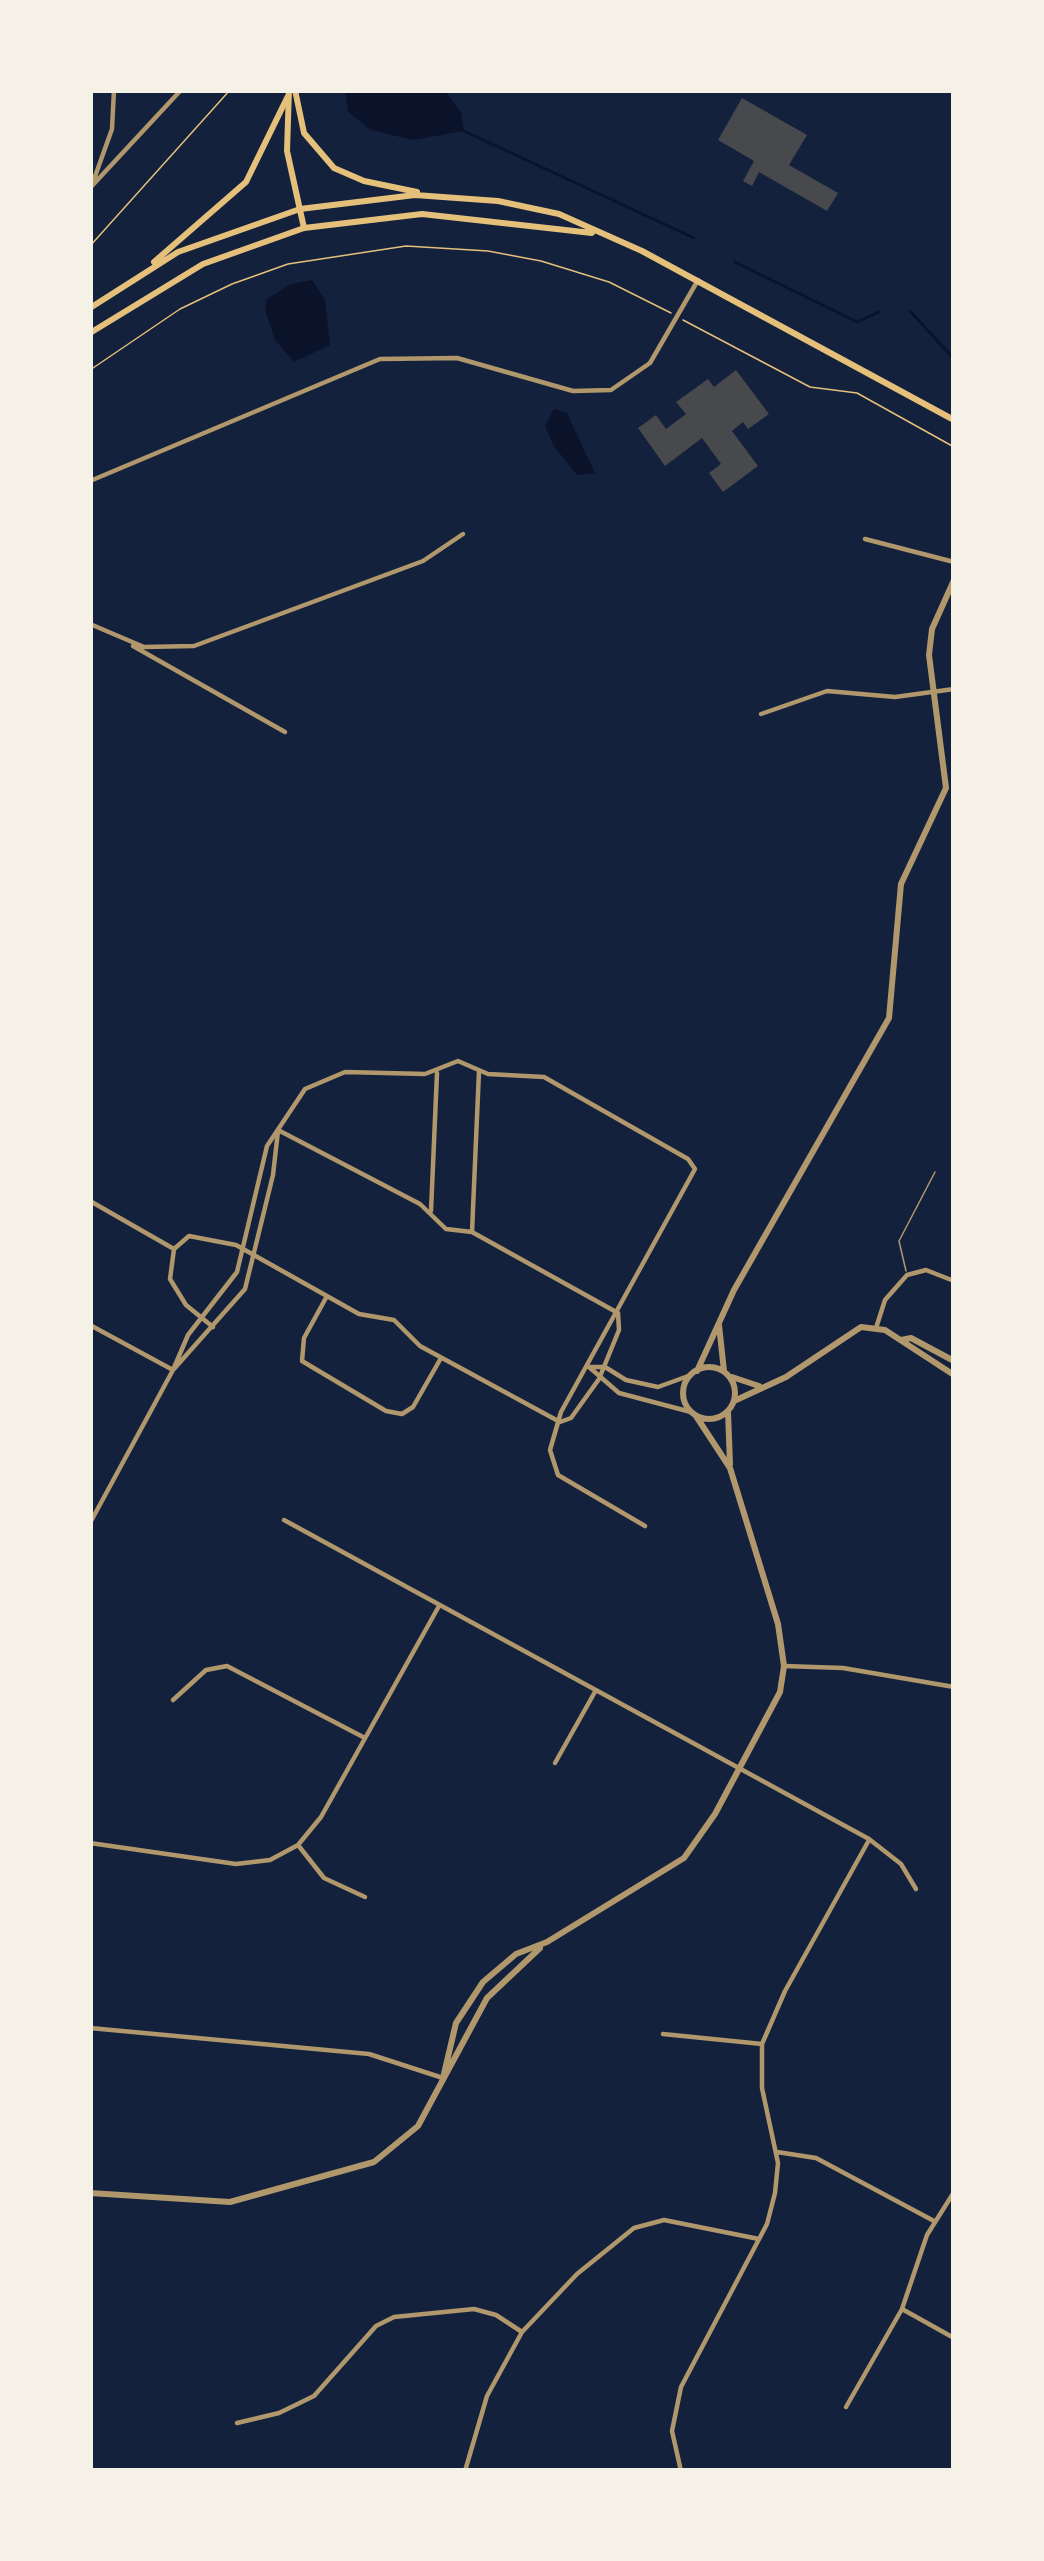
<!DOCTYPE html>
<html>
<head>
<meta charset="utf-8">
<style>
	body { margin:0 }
	#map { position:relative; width:1044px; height:2561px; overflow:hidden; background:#14213d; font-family:"IBM Plex Sans",sans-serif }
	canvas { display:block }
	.frame { position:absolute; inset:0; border:93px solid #f6f1e7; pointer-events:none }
</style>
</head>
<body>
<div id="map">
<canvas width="1044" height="2561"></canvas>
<div class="frame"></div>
</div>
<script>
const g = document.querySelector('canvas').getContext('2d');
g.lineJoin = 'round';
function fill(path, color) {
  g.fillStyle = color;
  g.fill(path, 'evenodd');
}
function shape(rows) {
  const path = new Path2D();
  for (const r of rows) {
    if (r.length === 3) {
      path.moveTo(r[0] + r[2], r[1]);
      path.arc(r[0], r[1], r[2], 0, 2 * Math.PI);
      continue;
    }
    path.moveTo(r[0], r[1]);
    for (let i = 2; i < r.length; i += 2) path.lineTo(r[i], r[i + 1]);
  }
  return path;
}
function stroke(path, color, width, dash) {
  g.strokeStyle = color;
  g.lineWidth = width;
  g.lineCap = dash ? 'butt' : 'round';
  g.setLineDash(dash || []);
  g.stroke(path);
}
fill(shape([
	[345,90,445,90,461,112,464,131,413,140,371,130,348,112],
	[312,280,325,300,330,345,294,362,275,340,265,310,267,299,291,284],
	[554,409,567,413,595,473,577,475,553,445,545,426]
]), '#0b132b');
stroke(shape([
	[464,131,694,238],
	[735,262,857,322,879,312],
	[910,311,954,359]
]), '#0b132b', 3);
fill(shape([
	[742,98,807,135,789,165,838,193,827,211,759,172,752,186,743,181,754,161,718,140],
	[736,370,769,414,748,429,743,422,732,431,758,466,723,492,709,473,721,464,702,438,665,466,638,428,656,415,666,429,686,414,676,402,708,379,714,387]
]), '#48494c');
stroke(shape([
	[90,246,230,90],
	[683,320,810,387,857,393,954,447],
	[90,370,180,309,232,284,288,264,406,246,488,251,541,261,609,282,671,313]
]), '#e5c07b', 1.5);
stroke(shape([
	[906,1271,899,1241,935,1172]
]), '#b1986c', 1.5);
stroke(shape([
	[93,182,112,129,114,90],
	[90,188,181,90],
	[90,481,380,359,457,358,573,391,611,390,650,363,698,280],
	[865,539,954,562],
	[90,624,144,647,194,646,423,561,463,534],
	[133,646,285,732],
	[761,714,827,691,895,697,954,689],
	[278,1130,420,1204,446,1229,472,1232,618,1313],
	[90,1201,174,1249],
	[431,1211,437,1073],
	[472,1232,479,1071],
	[327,1296,304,1338,302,1361,386,1411,402,1414,413,1407,441,1358],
	[90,1325,173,1370],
	[213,1327,186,1305,170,1279,174,1249,189,1236,236,1245,359,1314,394,1320,420,1346,560,1422],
	[876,1328,885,1300,907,1275,926,1270,954,1281],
	[589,1367,619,1393,691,1412],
	[589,1367,605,1367,626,1380,658,1387,691,1375],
	[173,1370,188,1335,237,1272,267,1146,305,1089,345,1072,425,1074,458,1061,488,1074,544,1077,688,1159,695,1169,561,1412,550,1450,558,1475,645,1526],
	[560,1422,571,1418,599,1379,619,1330,618,1313],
	[284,1520,869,1839,901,1864,916,1889],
	[90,1523,173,1370,245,1289,273,1175,278,1131],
	[784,1666,843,1668,954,1687],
	[173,1700,206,1670,227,1666,365,1738],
	[555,1763,596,1690],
	[90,1843,236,1864,270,1860,298,1845,321,1817,439,1606],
	[298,1845,324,1878,365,1897],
	[90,2028,369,2054,443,2078],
	[663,2034,762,2044],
	[777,2152,816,2158,934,2221],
	[902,2309,954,2338],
	[846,2407,902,2309,927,2235,954,2192],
	[237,2423,279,2413,314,2396,376,2326,394,2317,474,2309,496,2315,522,2332],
	[465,2471,487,2396,522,2332,577,2274,634,2228,664,2220,759,2239],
	[681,2471,672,2431,681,2387,767,2224,775,2193,778,2163,762,2088,762,2044,785,1991,869,1840]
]), '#b1986c', 4.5);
stroke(shape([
	[719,1325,724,1371],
	[901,1340,911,1338,954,1361],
	[709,1393,26],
	[697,1371,734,1290,889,1018,901,884,946,788,929,655,932,629,954,580],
	[732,1377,759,1386],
	[734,1401,786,1377,861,1327,885,1330,954,1375],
	[728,1412,730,1464],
	[443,2078,456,2023,483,1982,516,1954,547,1942,684,1858,715,1814,780,1692,784,1666,778,1624,730,1468,696,1416],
	[90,2193,230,2202,374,2162,418,2126,487,1998,540,1948]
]), '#b1986c', 6);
stroke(shape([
	[289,90,287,151,304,228]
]), '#e5c07b', 6);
stroke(shape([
	[295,90,304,133,334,168,364,181,417,192],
	[154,262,246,182,288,96],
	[90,308,178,252,300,209,415,195,498,201,559,214,642,251,954,420],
	[90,333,203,264,304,228,422,214,592,233]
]), '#e5c07b', 6);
</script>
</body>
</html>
